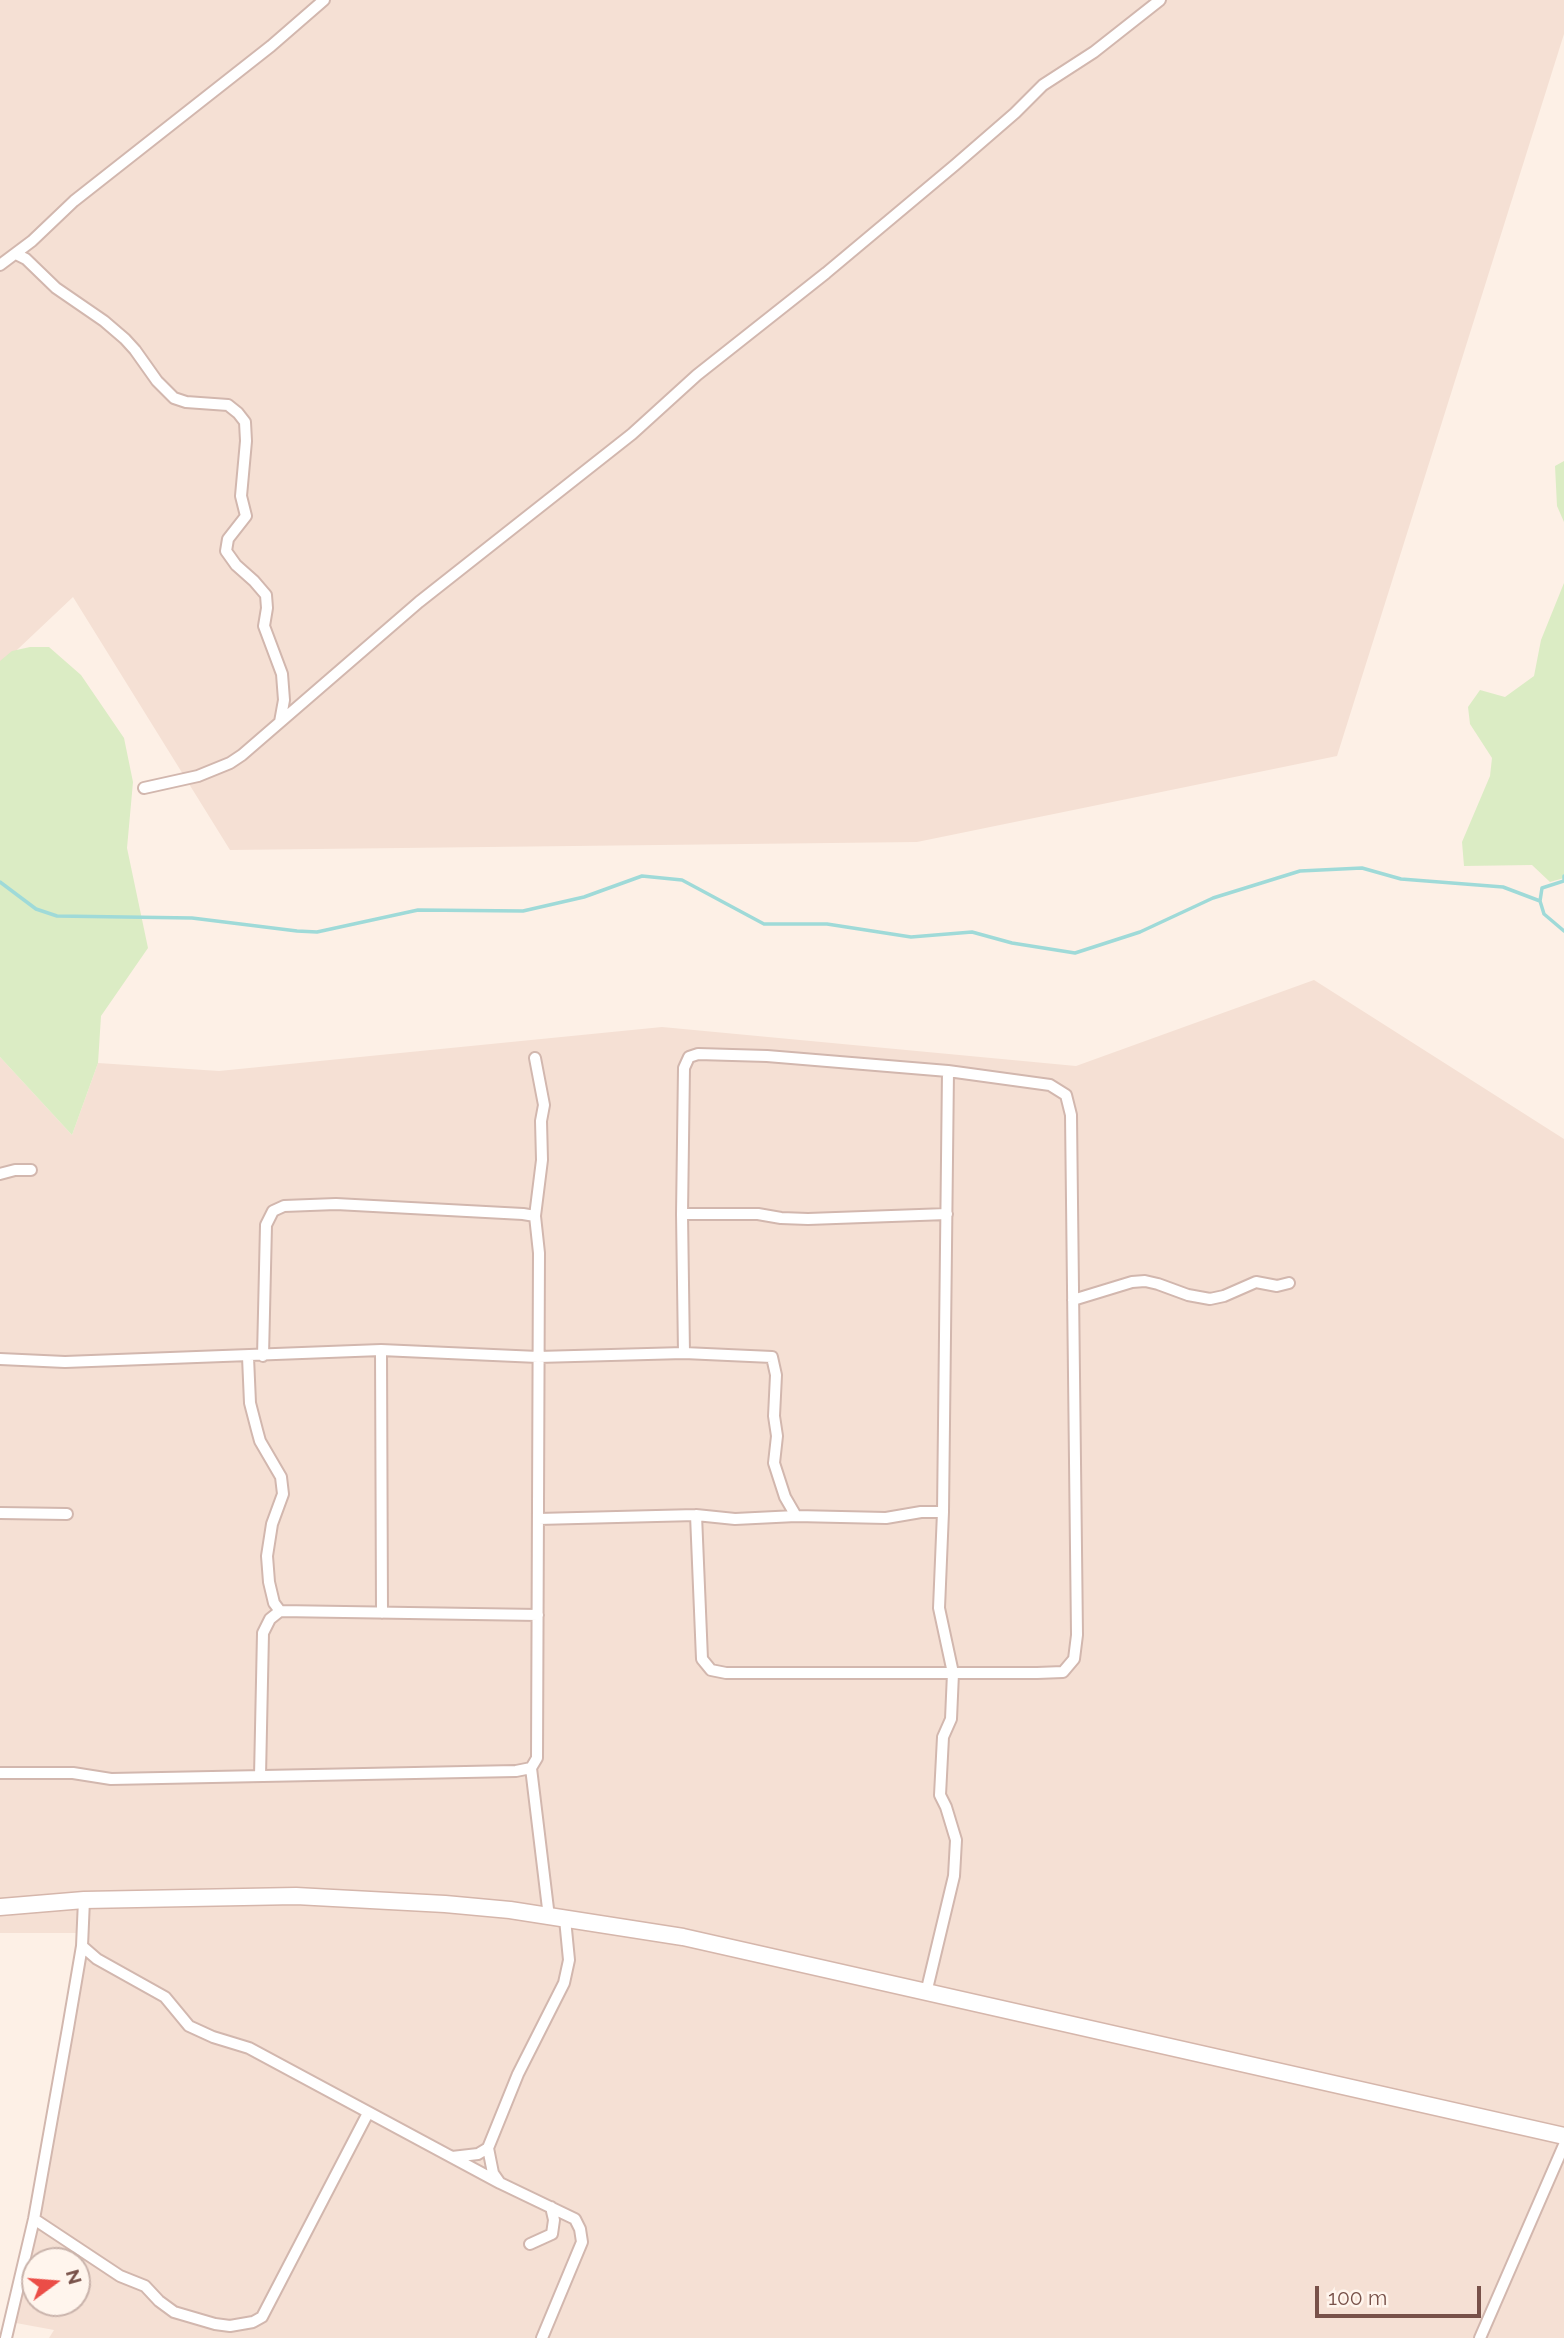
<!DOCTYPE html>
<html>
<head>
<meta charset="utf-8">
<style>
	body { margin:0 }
	#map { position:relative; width:1564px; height:2338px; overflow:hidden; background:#fdf0e6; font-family:Raleway,sans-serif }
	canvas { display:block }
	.north { position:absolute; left:21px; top:2247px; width:70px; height:70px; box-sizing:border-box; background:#fff5ed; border:2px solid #c9b3ab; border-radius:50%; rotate:74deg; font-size:19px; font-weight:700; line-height:28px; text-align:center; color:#785149 }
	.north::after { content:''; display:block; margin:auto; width:24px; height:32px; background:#eb4d47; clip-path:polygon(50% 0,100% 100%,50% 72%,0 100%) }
	.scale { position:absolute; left:1315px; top:2286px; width:166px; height:32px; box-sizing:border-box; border:4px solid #785149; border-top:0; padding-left:9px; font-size:21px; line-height:24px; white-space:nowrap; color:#785149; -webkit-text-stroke:5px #fff5ed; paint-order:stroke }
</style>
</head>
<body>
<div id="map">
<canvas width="1564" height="2338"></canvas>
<div class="north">N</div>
<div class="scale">100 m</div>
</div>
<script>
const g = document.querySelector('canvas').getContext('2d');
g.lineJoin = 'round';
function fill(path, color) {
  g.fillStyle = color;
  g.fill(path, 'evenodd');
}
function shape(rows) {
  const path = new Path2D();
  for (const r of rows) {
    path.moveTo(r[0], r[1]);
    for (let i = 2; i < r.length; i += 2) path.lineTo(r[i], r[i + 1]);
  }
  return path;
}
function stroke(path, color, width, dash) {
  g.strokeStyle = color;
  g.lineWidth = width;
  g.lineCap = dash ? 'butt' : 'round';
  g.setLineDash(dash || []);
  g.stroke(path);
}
fill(shape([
	[0,0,1564,0,1564,34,1337,756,917,842,230,850,73,597,0,666],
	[1314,980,1564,1139,1564,2338,49,2338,54,2330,16,2323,78,1933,0,1933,0,1057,72,1135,98,1063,219,1071,662,1027,1076,1066],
	[35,2261,77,2261,77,2303,35,2303]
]), '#f5e0d4');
fill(shape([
	[1564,461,1564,522,1557,506,1555,466],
	[1564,583,1564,878,1550,882,1532,865,1464,866,1462,842,1490,776,1492,758,1470,724,1468,707,1480,690,1505,697,1534,676,1541,640],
	[30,647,49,647,81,675,124,738,133,782,127,848,148,948,101,1016,98,1063,72,1135,0,1057,0,661,12,651]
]), '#dbecc4');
stroke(shape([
	[1564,876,1564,881,1542,888,1540,901,1544,914,1564,931],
	[0,882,36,909,57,916,192,918,297,931,317,932,418,910,523,911,584,897,642,876,682,880,764,924,827,924,911,937,972,932,1012,943,1075,953,1140,932,1213,898,1300,871,1362,868,1401,879,1503,887,1540,901]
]), '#9fdad8', 3.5);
const minor = shape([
	[16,254,26,259,56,288,104,321,125,339,135,350,157,381,174,398,186,402,228,405,238,413,245,422,246,441,241,496,246,516,228,539,226,551,236,565,254,581,266,595,267,608,264,626,282,674,284,700,280,722],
	[0,265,32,241,74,201,271,46,324,0],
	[144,788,198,776,230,763,242,755,419,602,632,434,697,375,826,273,955,165,1015,113,1043,85,1094,52,1160,0],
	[535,1058,544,1105,541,1121,542,1160,535,1216,539,1253,537,1758,531,1768,549,1917],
	[0,1174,15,1170,31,1170],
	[682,1214,758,1214,781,1218,808,1219,947,1214],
	[1073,1300,1132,1282,1145,1281,1158,1284,1188,1295,1210,1299,1224,1296,1256,1282,1277,1286,1289,1283],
	[381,1350,382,1613],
	[684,1353,682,1214,684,1068,689,1057,698,1054,767,1056,948,1071,1050,1085,1066,1095,1071,1115,1077,1635,1074,1659,1063,1672,1037,1673,726,1673,711,1670,702,1659,696,1515],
	[263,1356,266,1225,273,1211,284,1206,336,1204,523,1214,535,1216],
	[248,1357,250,1403,257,1430,260,1441,281,1477,283,1494,272,1524,267,1556,269,1582,274,1603,280,1611],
	[0,1359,65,1362,381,1350,538,1357,684,1353,772,1357,776,1375,774,1416,777,1436,774,1463,785,1497,796,1516],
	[0,1513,67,1514],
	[538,1519,696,1515,735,1519,796,1516,886,1518,921,1512,943,1512],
	[0,1773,73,1773,111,1779,516,1771,531,1768],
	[260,1776,263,1633,270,1619,280,1611,538,1615],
	[82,1946,97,1959,165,1997,189,2026,213,2037,249,2048,500,2183,575,2219,580,2229,582,2242,542,2338],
	[926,1993,954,1876,956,1840,946,1807,940,1795,943,1737,951,1719,953,1673,939,1608,943,1512,948,1071],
	[452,2157,478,2154,488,2148],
	[500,2183,493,2173,488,2148,518,2074,564,1983,569,1960,565,1919],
	[34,2219,120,2276,145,2286,159,2301,174,2312,215,2324,230,2326,253,2322,262,2317,368,2113],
	[530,2244,552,2234,554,2220,551,2207],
	[6,2338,34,2219,68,2028,82,1946,84,1900],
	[1480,2338,1564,2145]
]);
const secondary = shape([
	[0,1907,84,1900,296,1896,445,1904,510,1910,683,1937,1564,2136]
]);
stroke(minor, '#d2b7ae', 14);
stroke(secondary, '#d5b6ab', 19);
stroke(minor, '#fff', 10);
stroke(secondary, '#fff', 16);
</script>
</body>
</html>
